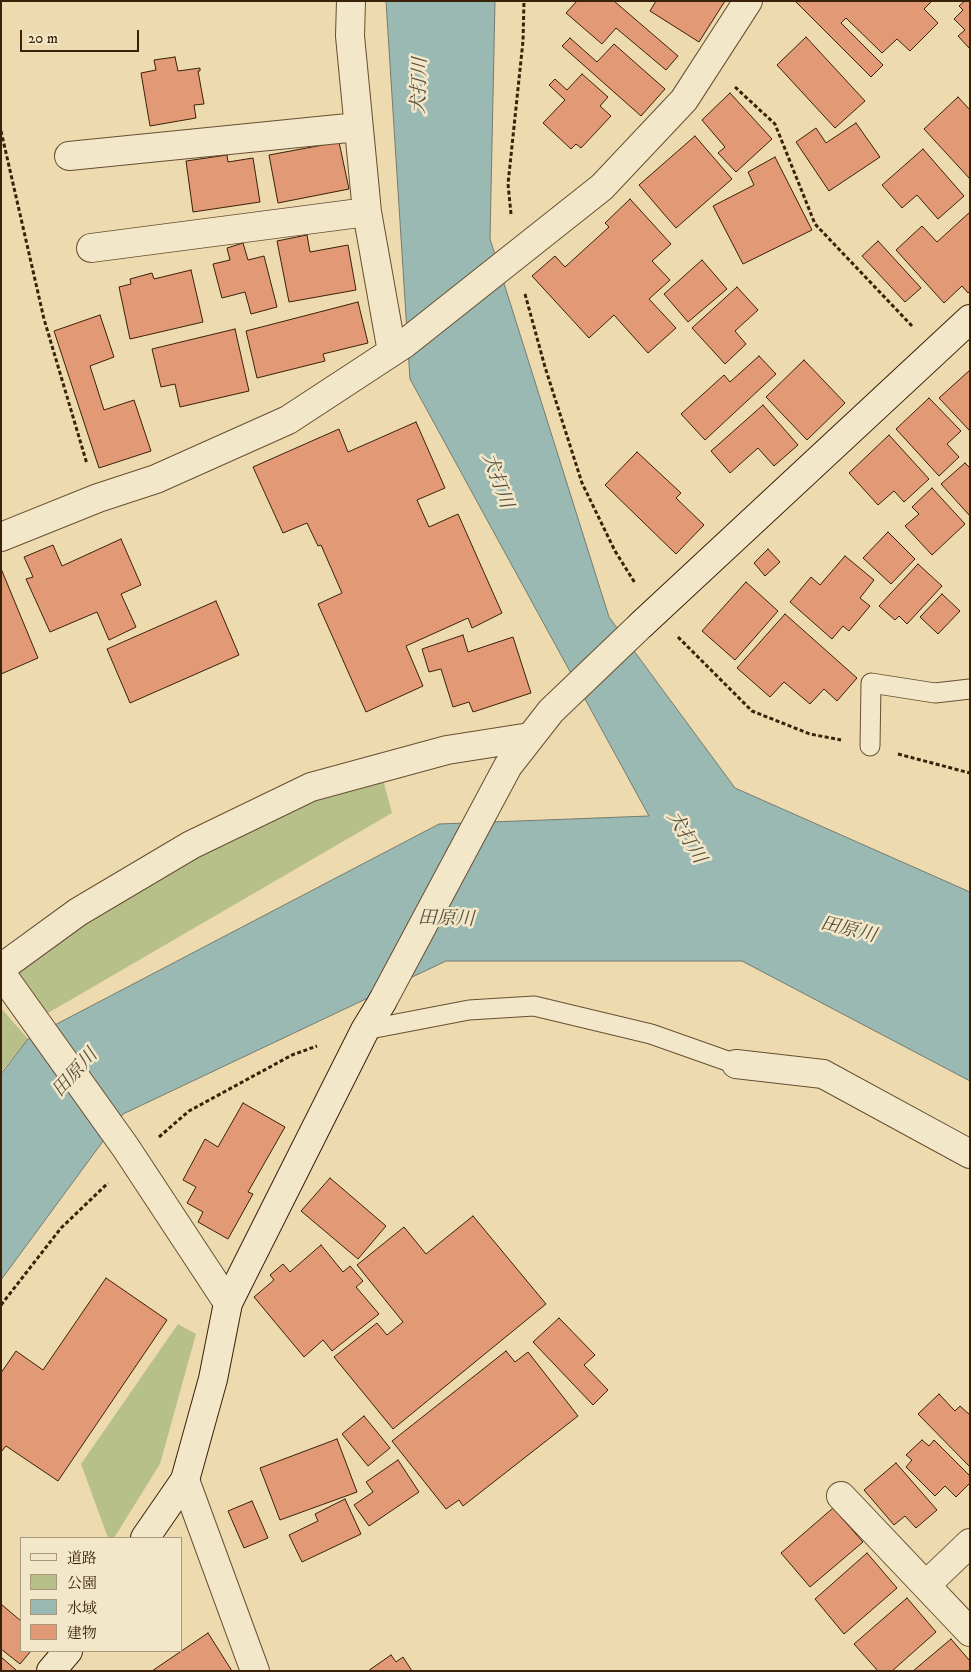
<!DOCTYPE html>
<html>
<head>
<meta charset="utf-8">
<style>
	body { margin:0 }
	#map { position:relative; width:971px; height:1672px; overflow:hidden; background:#eddaae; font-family:"IM FELL DW Pica","Noto Serif JP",serif }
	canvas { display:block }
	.frame { position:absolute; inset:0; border:2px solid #3a2109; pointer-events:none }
	.legend { position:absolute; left:20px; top:1537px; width:162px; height:115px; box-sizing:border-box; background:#f3e7ca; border:1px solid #a9987d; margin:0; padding:6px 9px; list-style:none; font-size:15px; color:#3a2109 }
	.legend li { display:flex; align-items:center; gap:10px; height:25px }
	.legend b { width:25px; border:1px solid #a9987d }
	.scale { position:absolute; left:20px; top:30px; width:119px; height:22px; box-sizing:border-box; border:2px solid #3a2109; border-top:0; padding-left:6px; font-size:15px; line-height:18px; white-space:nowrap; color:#3a2109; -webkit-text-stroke:4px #f3e7ca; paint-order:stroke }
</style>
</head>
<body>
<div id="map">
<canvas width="971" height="1672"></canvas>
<div class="frame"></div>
<ul class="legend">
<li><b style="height:6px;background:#f3e7ca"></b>道路</li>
<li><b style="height:14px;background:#b8c08a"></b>公園</li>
<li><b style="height:14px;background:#9bb9b3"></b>水域</li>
<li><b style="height:14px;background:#e29975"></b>建物</li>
</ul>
<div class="scale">20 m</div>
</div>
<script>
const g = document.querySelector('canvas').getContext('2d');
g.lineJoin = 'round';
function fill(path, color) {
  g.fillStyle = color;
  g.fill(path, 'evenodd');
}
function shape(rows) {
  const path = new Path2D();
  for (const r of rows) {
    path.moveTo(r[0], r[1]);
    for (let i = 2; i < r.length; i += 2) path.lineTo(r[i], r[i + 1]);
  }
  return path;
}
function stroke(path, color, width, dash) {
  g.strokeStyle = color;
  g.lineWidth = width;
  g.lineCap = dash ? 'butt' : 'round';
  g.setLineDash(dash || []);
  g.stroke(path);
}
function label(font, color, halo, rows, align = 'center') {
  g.font = font + ' "IM FELL DW Pica","Noto Serif JP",serif';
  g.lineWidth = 5;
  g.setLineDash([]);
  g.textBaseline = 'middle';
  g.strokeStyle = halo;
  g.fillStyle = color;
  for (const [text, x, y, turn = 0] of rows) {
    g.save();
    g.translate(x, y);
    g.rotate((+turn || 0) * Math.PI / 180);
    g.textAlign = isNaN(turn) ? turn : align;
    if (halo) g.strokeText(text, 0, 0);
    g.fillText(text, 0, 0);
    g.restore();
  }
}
fill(shape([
	[382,776,392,813,36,1020,1,974,191,845],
	[1,1008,28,1039,1,1072],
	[178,1324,196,1334,160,1464,114,1538,108,1538,81,1464]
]), '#b8c08a');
const water = shape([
	[386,1,495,1,490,239,609,617,735,788,970,892,970,1081,742,961,446,961,123,1114,1,1280,1,1074,28,1039,439,824,649,816,410,379,386,1]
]);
fill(water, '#9bb9b3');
stroke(water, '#747c6f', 1);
const building = shape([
	[577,1,614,1,678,56,666,70,616,28,602,44,566,13,577,1],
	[656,1,725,1,699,42,650,11,656,1],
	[795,1,932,1,924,9,938,23,910,51,897,39,882,53,846,18,841,23,883,65,871,77,795,1],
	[965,1,970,1,970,49,958,36,965,30,954,19,963,10,959,6,965,1],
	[806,37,865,101,835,128,777,65,806,37],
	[570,38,597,62,614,44,665,89,641,116,562,46,570,38],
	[175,57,178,71,200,68,200,71,198,71,204,104,194,105,196,118,150,126,141,73,156,70,154,60,175,57],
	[582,74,608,97,600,106,611,116,581,148,576,144,571,149,543,123,565,100,549,85,555,79,567,90,582,74],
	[730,93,772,139,736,172,718,153,725,147,702,120,730,93],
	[958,97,970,110,970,179,924,129,958,97],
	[856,123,880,157,829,191,796,142,816,128,826,143,856,123],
	[695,136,732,179,676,228,639,185,695,136],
	[339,142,349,189,278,203,269,155,339,142],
	[923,149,964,196,938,219,917,195,902,208,882,185,923,149],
	[227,155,228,162,253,158,260,202,193,212,186,161,227,155],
	[775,157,812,230,743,264,713,206,754,185,748,172,775,157],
	[630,199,671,244,652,261,670,280,649,299,676,328,648,353,614,315,589,338,532,276,555,256,565,267,609,227,605,223,630,199],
	[970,212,970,291,968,293,962,286,944,303,896,250,922,226,937,242,970,212],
	[307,235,310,252,348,245,356,290,289,302,277,241,307,235],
	[878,241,921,288,905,302,862,256,878,241],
	[243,243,248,260,264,256,277,307,251,314,245,292,222,298,213,264,230,260,227,248,243,243],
	[702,260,727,289,688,322,664,294,702,260],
	[191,270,203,322,130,339,119,287,131,284,130,279,152,273,154,279,191,270],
	[737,287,758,310,735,331,746,344,725,364,692,328,737,287],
	[358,302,368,343,323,354,325,361,257,378,246,331,358,302],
	[100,315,114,357,90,366,104,410,134,400,151,451,99,468,54,331,100,315],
	[235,329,249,391,180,407,175,384,161,387,152,349,235,329],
	[759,356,776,374,705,440,681,414,724,375,730,382,759,356],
	[804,360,845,403,807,440,766,397,804,360],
	[970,370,970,431,939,398,970,370],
	[929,398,961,431,947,444,959,457,939,476,896,429,929,398],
	[763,405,798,445,774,466,758,448,730,473,711,451,763,405],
	[416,422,445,488,417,500,429,527,458,514,502,613,472,628,468,618,406,646,423,686,366,712,318,604,342,593,321,545,318,546,307,523,283,533,253,467,339,429,348,452,416,422],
	[889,435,929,479,904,502,894,491,878,505,849,473,889,435],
	[637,452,681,493,676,498,704,525,676,554,605,485,637,452],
	[965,463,970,468,970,516,941,484,965,463],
	[932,488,965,524,932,555,905,526,919,514,912,507,932,488],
	[888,532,915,559,891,584,863,558,888,532],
	[121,539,141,585,121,594,136,627,109,640,97,612,50,632,26,579,33,577,24,557,53,545,62,566,121,539],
	[768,549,780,562,765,576,754,563,768,549],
	[845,556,874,580,860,598,870,606,849,631,843,626,832,639,790,602,811,577,820,585,845,556],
	[918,564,942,586,907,624,899,616,895,620,879,606,918,564],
	[2,571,38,658,1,674,1,571,2,571],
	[746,582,778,611,735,660,702,631,746,582],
	[942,594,960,611,938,634,920,617,942,594],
	[216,601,239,655,130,703,107,649,216,601],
	[785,614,857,678,837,701,824,689,810,704,784,682,770,697,737,668,785,614],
	[463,635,468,652,513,637,531,693,473,712,469,702,453,707,441,669,429,672,422,649,463,635],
	[243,1103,285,1127,248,1192,253,1194,228,1239,198,1222,203,1212,187,1203,196,1187,183,1180,205,1139,218,1147,243,1103],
	[330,1178,386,1226,358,1259,301,1211,330,1178],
	[473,1216,546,1304,393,1429,334,1357,377,1323,387,1335,403,1322,357,1265,404,1227,426,1254,473,1216],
	[321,1245,343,1272,350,1266,363,1281,356,1287,379,1314,332,1351,323,1340,304,1357,254,1297,274,1280,270,1275,283,1264,290,1272,321,1245],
	[106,1278,167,1320,58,1481,6,1446,1,1452,1,1373,16,1351,43,1370,106,1278],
	[559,1318,595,1355,584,1365,608,1390,593,1405,533,1342,559,1318],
	[506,1351,515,1362,528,1352,578,1416,463,1506,459,1500,446,1509,392,1441,506,1351],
	[939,1394,955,1411,960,1406,970,1415,970,1467,918,1414,939,1394],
	[364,1416,390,1448,368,1466,342,1434,364,1416],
	[337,1439,357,1492,280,1520,260,1468,337,1439],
	[922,1440,929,1446,934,1440,970,1476,970,1483,956,1497,945,1486,935,1496,906,1467,912,1460,906,1455,922,1440],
	[398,1460,419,1492,369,1526,354,1505,373,1492,366,1482,398,1460],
	[896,1463,937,1510,916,1528,905,1516,894,1525,864,1490,896,1463],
	[345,1499,361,1534,302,1562,289,1535,318,1521,315,1514,345,1499],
	[252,1501,268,1538,244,1548,228,1511,252,1501],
	[833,1508,863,1542,810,1587,781,1553,833,1508],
	[867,1553,897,1588,844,1634,815,1599,867,1553],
	[907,1598,936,1632,892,1671,878,1671,854,1644,907,1598],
	[1,1604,21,1621,21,1651,31,1651,20,1664,1,1649,1,1604],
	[208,1633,232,1671,152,1671,208,1633],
	[951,1639,970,1661,970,1671,913,1671,951,1639],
	[391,1655,396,1662,403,1657,412,1671,368,1671,391,1655],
	[1,1657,16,1670,16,1671,1,1671,1,1657]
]);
fill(building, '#e29975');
stroke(building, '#3a2109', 1);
const lane = shape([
	[870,746,871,683,935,693,970,689],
	[365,1030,469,1010,534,1006,651,1034,736,1064]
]);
const street = shape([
	[351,1,350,36,367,212,392,352],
	[69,156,358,127],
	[91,248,367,212],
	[1,537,98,498,156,479,288,420,404,344,602,187,684,100,748,1],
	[1,968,78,912,191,845,311,787,447,750,530,737],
	[1,973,126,1148,228,1303],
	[382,1002,508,766,551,711,642,624],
	[736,1064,823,1074,970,1154],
	[185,1480,255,1671],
	[841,1496,970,1632],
	[926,1585,970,1543]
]);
const secondary = shape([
	[642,624,970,319],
	[145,1538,185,1480,213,1379,228,1303,365,1030,382,1002],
	[51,1671,68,1651]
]);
stroke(lane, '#674f32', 21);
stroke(street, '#674f32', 30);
stroke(secondary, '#3a2109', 30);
stroke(shape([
	[735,87,775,124,815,224,912,326],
	[1,131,44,319,87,464],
	[511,214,508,184,523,41,524,1],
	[525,294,545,367,582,483,615,551,635,583],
	[678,637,752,711,810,734,841,740],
	[898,754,970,773],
	[159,1137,189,1111,292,1055,317,1046],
	[1,1305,61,1228,108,1183]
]), '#3a2109', 3, [4, 2.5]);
stroke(lane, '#f3e7ca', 19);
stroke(street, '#f3e7ca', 28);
stroke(secondary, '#f3e7ca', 28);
label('italic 19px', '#574f3c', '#f3e7ca', [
	["犬打川",421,86,-88],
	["犬打川",496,481,70],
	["犬打川",685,838,59],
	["田原川",446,920,2],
	["田原川",848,931,14],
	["田原川",76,1074,-48]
]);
</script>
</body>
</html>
